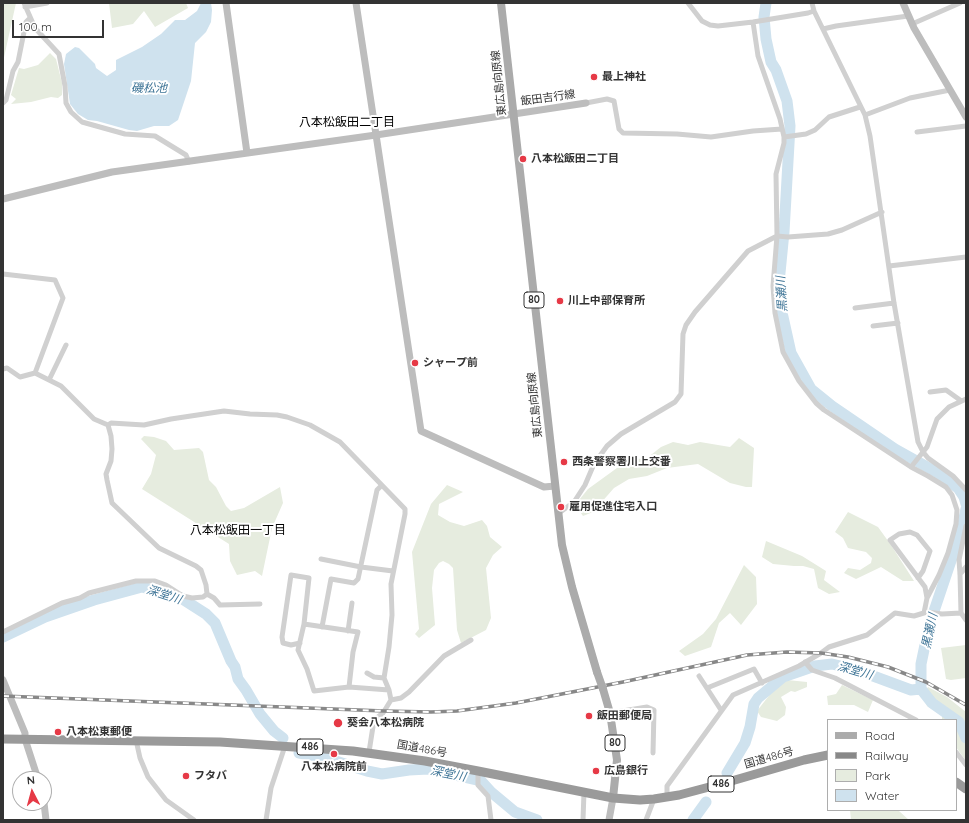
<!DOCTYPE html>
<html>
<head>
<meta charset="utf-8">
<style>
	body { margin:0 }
	#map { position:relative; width:969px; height:823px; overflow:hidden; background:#fff; font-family:Quicksand,sans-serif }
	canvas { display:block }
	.frame { position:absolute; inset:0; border:4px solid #333; pointer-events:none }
	.legend { position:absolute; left:827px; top:719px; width:130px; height:92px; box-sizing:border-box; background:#fff; border:1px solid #adadad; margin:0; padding:5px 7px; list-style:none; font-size:12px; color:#333 }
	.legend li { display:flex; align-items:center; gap:8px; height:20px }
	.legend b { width:20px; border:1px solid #adadad }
	.north { position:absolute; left:12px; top:771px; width:40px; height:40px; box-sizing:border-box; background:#fff; border:1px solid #adadad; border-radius:50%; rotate:354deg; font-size:11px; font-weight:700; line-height:16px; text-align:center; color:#333 }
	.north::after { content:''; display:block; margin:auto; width:14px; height:18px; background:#e63946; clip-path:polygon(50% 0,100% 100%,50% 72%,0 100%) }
	.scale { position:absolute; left:12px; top:20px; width:92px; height:18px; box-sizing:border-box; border:2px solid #333; border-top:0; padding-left:5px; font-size:12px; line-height:14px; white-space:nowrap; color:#333; -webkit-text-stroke:3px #fff; paint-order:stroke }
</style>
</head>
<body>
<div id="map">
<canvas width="969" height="823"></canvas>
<div class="frame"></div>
<ul class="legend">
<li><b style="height:5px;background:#ababab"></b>Road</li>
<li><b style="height:5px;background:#888"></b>Railway</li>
<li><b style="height:11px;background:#e6ecdf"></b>Park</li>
<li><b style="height:11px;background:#cfe2ee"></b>Water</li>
</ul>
<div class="north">N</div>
<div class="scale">100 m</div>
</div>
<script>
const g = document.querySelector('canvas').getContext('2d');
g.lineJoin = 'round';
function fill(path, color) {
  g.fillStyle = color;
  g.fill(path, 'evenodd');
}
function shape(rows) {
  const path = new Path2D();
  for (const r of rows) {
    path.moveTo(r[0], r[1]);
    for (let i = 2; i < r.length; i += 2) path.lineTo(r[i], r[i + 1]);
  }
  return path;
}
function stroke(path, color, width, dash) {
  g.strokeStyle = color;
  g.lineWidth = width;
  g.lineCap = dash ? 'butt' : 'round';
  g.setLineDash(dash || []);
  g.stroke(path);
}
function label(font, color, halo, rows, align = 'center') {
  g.font = font + ' Quicksand,"Noto Sans JP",sans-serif';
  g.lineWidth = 4;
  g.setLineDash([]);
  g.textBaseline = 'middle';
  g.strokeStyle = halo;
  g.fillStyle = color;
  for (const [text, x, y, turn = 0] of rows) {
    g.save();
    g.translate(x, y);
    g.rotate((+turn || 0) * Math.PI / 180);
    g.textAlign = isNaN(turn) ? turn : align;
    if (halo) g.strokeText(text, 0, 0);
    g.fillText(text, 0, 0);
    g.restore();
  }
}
fill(shape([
	[3,3,16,3,3,62],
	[109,3,186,3,188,8,155,27,144,11,133,24,112,28],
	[50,53,56,59,62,83,62,95,58,98,51,97,31,102,11,104,16,99,11,95,19,68,24,69,38,65],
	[144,436,154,437,166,441,174,450,199,448,203,452,209,480,216,487,226,506,231,511,244,508,280,487,283,503,272,528,262,576,255,571,237,575,230,561,229,544,142,489,151,474,156,455,141,439],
	[739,438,754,448,752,487,746,487,730,483,698,464,667,468,647,476,629,479,614,488,593,512,583,516,575,505,588,489,628,460,647,458,661,447,673,442,688,445,700,442,730,447],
	[447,485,463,492,439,504,438,515,450,522,464,526,482,520,487,526,490,537,502,547,493,555,486,568,491,618,486,630,461,643,457,630,453,568,449,564,443,561,439,563,434,570,432,588,435,625,419,638,415,634,419,629,412,552,431,504],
	[848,512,878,527,891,545,914,581,903,581,881,567,856,579,844,573,848,568,860,570,871,563,872,558,866,552,848,548,843,538,835,532],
	[766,541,802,556,826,571,824,580,840,592,829,594,818,588,814,569,803,566,794,566,773,564,762,557],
	[744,565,756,577,757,604,741,625,730,613,719,623,711,647,685,656,679,651,703,634,716,619],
	[966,645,966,678,951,680,946,679,941,648],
	[787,680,807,682,807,687,795,692,791,691,781,697,786,707,785,715,777,721,761,717,757,711,778,684],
	[842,685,873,700,868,712,854,705,828,705,827,696,836,694],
	[928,687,947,697,966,712,966,761,956,747,956,720,942,720,942,714,927,706,923,693],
	[850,810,900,810,899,811,909,820,851,820]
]), '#e6ecdf');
fill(shape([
	[201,3,211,3,212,10,211,22,206,32,195,43,191,81,178,120,169,126,154,126,137,131,129,130,97,121,88,120,78,114,70,104,64,64,66,54,75,47,79,48,95,64,96,68,107,76,116,70,116,60,142,47,161,34,175,20,185,20,197,11]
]), '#cfe2ee');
stroke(shape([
	[766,3,764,17,766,39,771,62,776,70,787,101,790,126,784,232,779,283,781,308,791,353,811,389,832,406,895,449,938,473,958,488,964,497,966,504],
	[966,509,962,528,929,626,921,664,921,689,932,703,959,722,966,738],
	[3,637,45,617,94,600,142,587,181,598,206,614,215,623,231,661,235,667,238,679,246,690,260,714,274,731,283,738],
	[299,753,323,757,367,771,382,774,409,770,428,769,481,781,491,792,515,812,537,820],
	[727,773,745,743,750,727,754,704,758,698,783,677,815,666,832,664,857,670,911,690,921,689],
	[693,820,706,802]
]), '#cfe2ee', 11);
stroke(shape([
	[24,3,35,28,59,54,65,86,66,103,71,112,82,122,125,134,155,136,186,155,189,162],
	[688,3,702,21,710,25,718,26,753,22,808,13,814,11],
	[812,3,814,11,865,115,870,136,894,303,918,442,923,452,928,458,953,476,966,490],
	[25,7,47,3],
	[753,22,758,56,780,119,784,137,784,143,776,174,777,236,773,286,775,313,783,352,799,381,816,403,824,410,911,467,928,476,946,487,952,495,957,510,956,524,948,553,939,575,927,598,924,613],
	[912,24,960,3],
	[823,29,836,26,908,16],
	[3,103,6,100,13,71,18,62,26,22,30,18],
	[586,103,607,99,614,101,619,129,623,133,677,134,711,137,753,131,782,129],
	[865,115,910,98,950,90],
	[917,132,966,126],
	[784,137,806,134,815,130,829,117,860,107],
	[889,266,966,257],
	[3,274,55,280,63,298,35,373],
	[855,308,894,303],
	[873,326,898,323],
	[3,369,7,368,20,377,35,373,61,386,94,419,108,425,111,436,112,449,111,461,106,474,107,480,112,503,159,548,196,566,201,570,206,585,207,594],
	[49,380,66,345],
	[930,392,946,390,960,400],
	[108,425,111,423,144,425,171,419,224,411,250,414,277,415,287,417,310,425,340,442,405,509,405,514,391,584,392,615,389,647,384,678,389,690,391,700,383,713,374,720,369,752],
	[911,467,927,447,937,419,949,407,966,399],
	[559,513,574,502,585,485,594,464,607,446,621,434,675,402,681,394,683,334,686,325,695,312,748,251,777,236,788,237,828,234,842,230,882,212],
	[966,526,959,560,960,574,961,613,966,620],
	[321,559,361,567,393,571],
	[960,574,966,567],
	[918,578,923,571,930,551,917,535,910,532,899,534,890,540,925,587,927,598],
	[207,594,214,598,220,605,260,604],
	[304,624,358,632,353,652,349,687],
	[322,627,331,579,354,583,358,579,377,490,381,486],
	[348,631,352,603],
	[3,632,62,603,80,598,89,593,136,581,155,581,166,585,183,596,192,598,203,597,207,594],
	[300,643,291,645,283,643,282,637,291,575,309,578,304,624,298,650,307,669,314,691,349,687,389,690],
	[805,662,812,670,835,678,916,720],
	[367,673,374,677,384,678],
	[699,676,721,710],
	[707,688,754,669,762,683],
	[391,700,401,698,409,692,444,656,471,640],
	[610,713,647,707,654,710,653,753],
	[136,740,140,758,148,777,166,800,194,820],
	[956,752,966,765],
	[478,771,478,785,488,796,491,820],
	[667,797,667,786,733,695,799,666,821,653,829,647,867,635,895,613,914,616,927,612,942,614,961,613],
	[266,820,271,788,285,746],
	[583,820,584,792],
	[646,820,654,799]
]), '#d0d0d0', 5);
stroke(shape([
	[226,3,247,153],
	[356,3,421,431,544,487,555,486],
	[903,3,914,28,966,117],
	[3,199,112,172,376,135,586,103],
	[3,680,25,733,25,739,38,779],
	[44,803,46,820],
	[609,820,613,798]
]), '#bdbdbd', 7);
stroke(shape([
	[501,3,562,545,572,587,597,672],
	[603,689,610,713,617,760,613,798]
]), '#ababab', 8);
stroke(shape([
	[3,739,220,742,353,751,425,761,478,771,613,798,640,800,654,799,679,795,728,782,804,760,828,755],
	[956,782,966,789]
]), '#9a9a9a', 9);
const rail = shape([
	[3,696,384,711,431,712,457,711,516,703,623,682,747,655,787,652,821,653,848,657,888,667,926,682,966,705]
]);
stroke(rail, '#888', 3.5);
stroke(rail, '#fff', 2, [6]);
stroke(shape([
	[597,672,603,689]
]), '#ababab', 8);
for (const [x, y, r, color] of [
	[594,77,4,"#e63946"],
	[523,159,4,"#e63946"],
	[560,301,4,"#e63946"],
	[415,363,4,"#e63946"],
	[564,462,4,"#e63946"],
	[561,507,4,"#e63946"],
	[589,716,4,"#e63946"],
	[338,723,5,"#e63946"],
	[58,732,4,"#e63946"],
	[334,754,4,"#e63946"],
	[596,771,4,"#e63946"],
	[186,776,4,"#e63946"]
]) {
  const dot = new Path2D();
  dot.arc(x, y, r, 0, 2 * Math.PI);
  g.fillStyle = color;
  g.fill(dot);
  stroke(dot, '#fff', 1.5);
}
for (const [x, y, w] of [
	[534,300,20],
	[615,743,20],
	[310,747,26],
	[721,784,26]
]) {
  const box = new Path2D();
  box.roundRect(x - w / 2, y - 8, w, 16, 3);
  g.fillStyle = '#fff';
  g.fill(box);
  stroke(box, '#333', 1);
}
label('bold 10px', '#333', null, [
	["80",534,300],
	["80",615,743],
	["486",310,747],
	["486",721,784]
]);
label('bold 11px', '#333', '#fff', [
	["最上神社",602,77],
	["八本松飯田二丁目",531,159],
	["川上中部保育所",568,301],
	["シャープ前",423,363],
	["西条警察署川上交番",572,462],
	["雇用促進住宅入口",569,507],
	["飯田郵便局",597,716],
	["葵会八本松病院",347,723],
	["八本松東郵便",66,732],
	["八本松病院前",334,767,"center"],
	["広島銀行",604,771],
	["フタバ",194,776]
], 'left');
label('11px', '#333', '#fff', [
	["東広島向原線",499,83,-96],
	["飯田吉行線",548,98,-8],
	["東広島向原線",535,405,-96],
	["国道486号",422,749,10],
	["国道486号",769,758,-16]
]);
label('italic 12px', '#3f7597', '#fff', [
	["磯松池",149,88],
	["黒瀬川",782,294,-94],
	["深堂川",164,595,18],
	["黒瀬川",930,631,-78],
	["深堂川",855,671,16],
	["深堂川",448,774,11]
]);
label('12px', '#000', '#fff', [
	["八本松飯田二丁目",347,122],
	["八本松飯田一丁目",238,530]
]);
</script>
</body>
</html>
